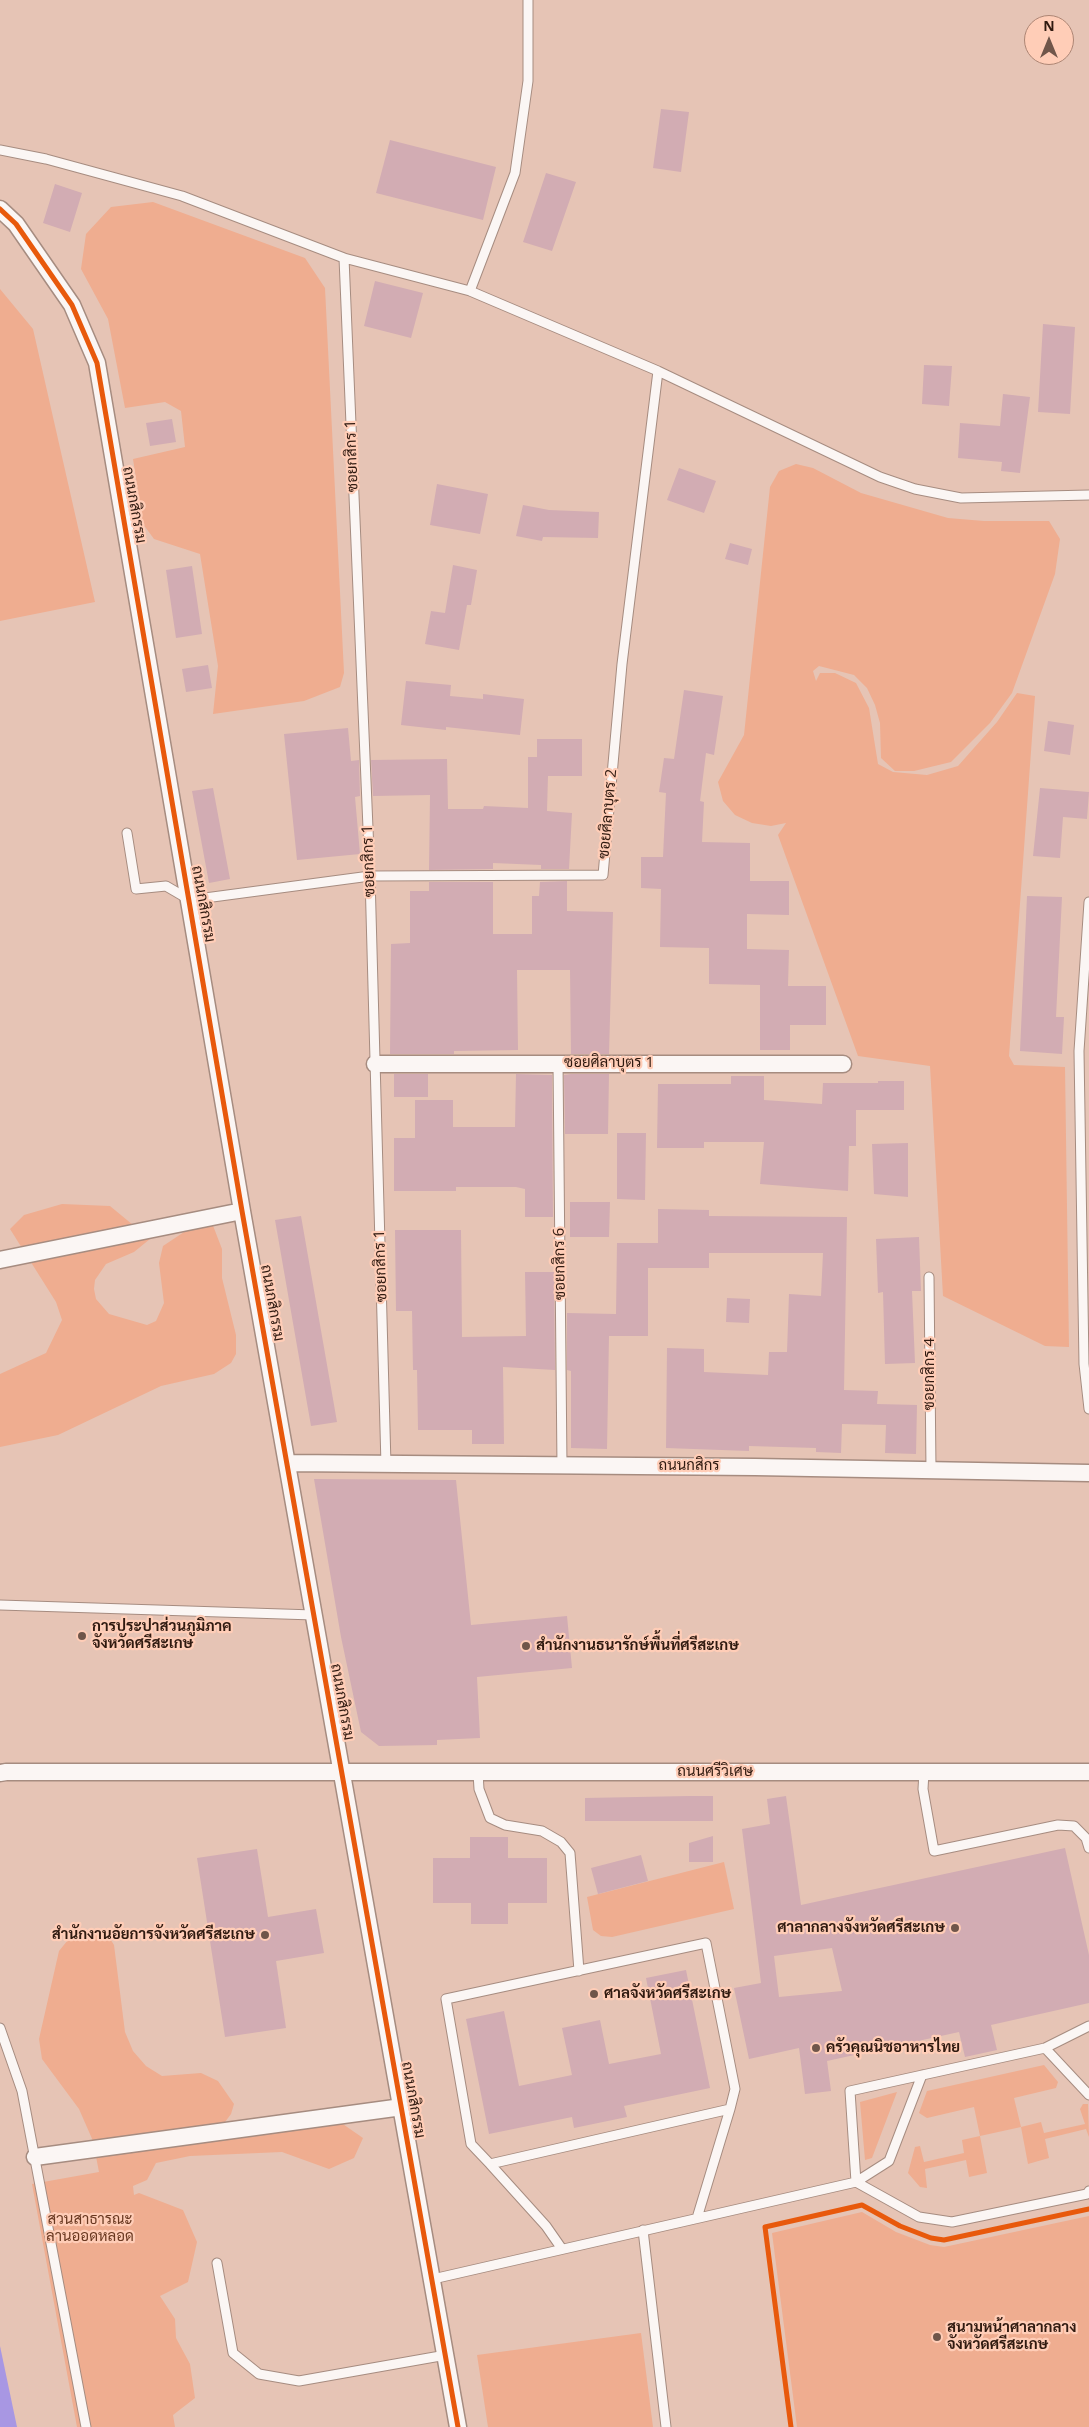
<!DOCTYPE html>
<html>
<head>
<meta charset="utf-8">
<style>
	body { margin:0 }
	#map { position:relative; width:1089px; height:2427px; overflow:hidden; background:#e6c4b5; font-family:"Open Sans",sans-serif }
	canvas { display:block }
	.north { position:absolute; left:1024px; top:15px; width:50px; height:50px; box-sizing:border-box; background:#ffcdb7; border:1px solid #ac8574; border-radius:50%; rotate:0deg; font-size:14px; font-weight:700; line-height:20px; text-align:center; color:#301a10 }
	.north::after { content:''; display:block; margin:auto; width:18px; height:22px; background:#70564a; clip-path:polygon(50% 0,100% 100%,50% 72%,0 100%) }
</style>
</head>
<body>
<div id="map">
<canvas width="1089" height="2427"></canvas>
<div class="north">N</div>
</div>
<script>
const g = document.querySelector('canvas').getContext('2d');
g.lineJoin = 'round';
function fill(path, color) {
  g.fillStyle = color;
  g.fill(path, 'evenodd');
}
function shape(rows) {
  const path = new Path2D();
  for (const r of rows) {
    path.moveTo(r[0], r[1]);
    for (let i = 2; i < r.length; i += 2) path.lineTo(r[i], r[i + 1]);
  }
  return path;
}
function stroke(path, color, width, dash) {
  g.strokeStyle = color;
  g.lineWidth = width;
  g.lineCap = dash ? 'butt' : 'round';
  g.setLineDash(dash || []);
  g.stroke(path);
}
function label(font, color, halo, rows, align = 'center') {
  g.font = font + ' "Open Sans",Sarabun,sans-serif';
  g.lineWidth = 4.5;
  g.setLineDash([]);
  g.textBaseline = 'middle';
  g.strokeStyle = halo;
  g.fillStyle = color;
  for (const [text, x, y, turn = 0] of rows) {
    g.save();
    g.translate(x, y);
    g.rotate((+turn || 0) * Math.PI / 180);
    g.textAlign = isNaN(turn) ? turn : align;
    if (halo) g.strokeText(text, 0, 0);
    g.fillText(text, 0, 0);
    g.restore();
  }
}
fill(shape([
	[153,202,305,258,325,288,344,673,340,687,304,701,213,714,218,666,200,554,154,539,143,524,133,459,185,447,181,411,165,402,125,408,108,319,81,269,86,234,111,207],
	[0,289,33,329,95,602,0,621],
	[796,464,813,468,861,493,948,518,984,521,1049,521,1060,539,1055,574,1012,693,990,723,951,762,914,771,895,771,881,758,880,723,875,705,867,688,854,675,819,666,813,671,816,681,820,673,835,673,856,683,869,708,878,764,893,772,927,775,958,766,997,722,1017,693,1035,696,1009,1056,1014,1065,1065,1067,1069,1347,1045,1346,943,1296,930,1066,858,1056,778,835,786,823,771,826,752,823,735,815,723,801,718,782,744,735,770,487,779,471],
	[62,1204,110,1206,150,1239,134,1252,106,1264,95,1280,94,1289,96,1299,109,1314,147,1325,156,1321,164,1303,159,1263,163,1246,193,1226,212,1223,222,1249,222,1278,236,1335,236,1354,231,1363,214,1374,161,1386,58,1435,0,1447,0,1374,46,1353,62,1320,56,1302,10,1229,24,1215],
	[724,1862,734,1909,612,1937,601,1936,593,1930,587,1897],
	[91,1930,109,1937,114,1945,125,2032,133,2051,146,2066,162,2076,201,2073,218,2081,234,2104,231,2114,225,2122,228,2132,337,2120,363,2138,354,2158,329,2169,282,2152,190,2156,156,2163,147,2180,133,2186,134,2195,139,2193,183,2210,197,2242,188,2282,160,2296,175,2319,176,2338,190,2364,195,2398,173,2415,175,2427,77,2427,32,2184,99,2172,93,2141,79,2109,42,2059,39,2039,59,1951,72,1935],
	[1044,2065,1058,2082,1056,2088,1014,2098,1021,2127,1041,2122,1044,2133,1085,2124,1080,2109,1083,2104,1088,2104,1089,2137,1086,2129,1045,2139,1049,2158,1028,2164,1021,2127,980,2136,987,2173,969,2177,966,2160,925,2169,927,2188,920,2187,908,2173,915,2147,920,2146,924,2162,964,2153,962,2140,980,2136,974,2107,927,2118,919,2113,927,2091],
	[897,2092,872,2158,865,2160,860,2102],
	[862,2212,896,2232,930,2245,944,2247,1089,2216,1089,2427,797,2427,772,2233],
	[641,2333,653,2427,488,2427,477,2355]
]), '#efad90');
fill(shape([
	[0,2346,17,2427,0,2427]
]), '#a897e3');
fill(shape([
	[661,109,689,112,681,172,653,168],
	[390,140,496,167,483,220,376,193],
	[546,173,576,182,552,251,523,242],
	[55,184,82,193,70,232,43,223],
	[375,281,423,293,411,338,364,326],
	[1043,324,1075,327,1070,414,1038,412],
	[924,365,952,366,949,406,922,404],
	[1003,394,1030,397,1020,473,1001,471,1002,462,958,458,960,423,1000,426],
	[172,419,176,442,150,446,146,423],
	[679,468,716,481,704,513,667,500],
	[437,484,488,494,480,534,430,525],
	[523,505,549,510,599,512,598,538,543,537,542,541,516,536],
	[730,543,752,549,748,565,725,559],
	[453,565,477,570,471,605,467,605,459,650,425,644,431,611,445,613],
	[192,566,202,634,176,638,166,570],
	[208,665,212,688,186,692,182,669],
	[406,681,451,685,450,696,483,699,483,694,524,699,520,735,446,727,446,730,401,725],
	[684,690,723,696,714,755,706,753,700,801,704,802,702,842,750,843,750,881,789,881,789,915,747,914,747,949,789,950,788,986,826,986,826,1025,790,1025,790,1050,760,1050,760,985,709,984,709,948,660,947,661,889,641,888,641,857,663,857,666,793,659,792,664,758,674,759],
	[1048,721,1074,725,1070,755,1044,751],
	[348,728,351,761,359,760,360,796,355,797,360,854,297,860,284,734],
	[537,739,582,739,582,776,548,776,547,811,572,813,569,869,541,869,541,865,493,863,493,869,429,870,430,795,373,796,371,760,447,759,448,809,483,809,484,806,528,808,528,757,537,757],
	[213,788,230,879,209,883,192,791],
	[1040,788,1089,792,1087,819,1063,817,1060,858,1033,856],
	[567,881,567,911,613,912,609,1054,571,1054,570,970,517,970,518,1050,454,1051,454,1054,390,1054,391,944,410,943,410,891,429,891,429,882,493,882,493,934,532,934,532,896,539,896,540,882],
	[1027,896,1062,897,1056,1017,1064,1017,1062,1054,1020,1051],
	[394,1074,428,1074,428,1097,394,1097],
	[516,1074,552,1075,553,1217,525,1217,525,1189,516,1187,456,1187,456,1191,394,1191,394,1138,415,1138,415,1100,453,1100,453,1127,515,1127],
	[571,1074,609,1074,608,1134,565,1134,564,1075],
	[731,1076,764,1076,764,1100,822,1104,823,1083,878,1083,878,1081,904,1081,904,1110,856,1110,856,1146,849,1146,848,1191,760,1184,764,1142,704,1142,704,1148,657,1148,658,1084,731,1084],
	[617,1133,646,1133,645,1200,617,1199],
	[908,1143,908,1197,874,1194,872,1144],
	[570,1202,610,1202,609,1237,570,1237],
	[658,1209,709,1210,709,1216,847,1217,844,1390,878,1391,877,1404,917,1405,916,1454,885,1453,886,1425,842,1424,841,1453,816,1452,816,1448,749,1446,749,1451,666,1448,667,1348,704,1349,704,1372,768,1375,769,1352,787,1352,789,1294,821,1296,823,1253,709,1253,709,1268,648,1268,648,1336,609,1336,607,1449,571,1448,571,1371,567,1370,567,1313,616,1314,617,1243,658,1243],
	[301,1216,337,1422,311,1426,275,1220],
	[395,1230,461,1230,462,1337,526,1336,525,1272,554,1272,555,1370,503,1367,504,1444,472,1444,472,1430,418,1430,417,1370,413,1370,412,1311,396,1311],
	[919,1237,921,1291,912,1291,915,1363,885,1364,883,1292,878,1293,876,1239],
	[727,1298,750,1299,749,1323,726,1322],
	[314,1479,456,1480,471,1625,567,1616,572,1668,477,1677,480,1738,437,1740,437,1745,379,1746,361,1732,341,1637],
	[689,1796,713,1796,713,1821,585,1821,585,1798],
	[786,1796,801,1905,1065,1848,1089,1955,1089,2003,991,2025,997,2050,965,2057,959,2032,827,2061,831,2091,805,2094,799,2048,749,2059,734,1988,761,1983,742,1829,770,1824,767,1799],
	[832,1948,842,1991,779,1997,774,1956],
	[713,1836,713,1862,689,1862,689,1843],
	[470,1837,508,1837,508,1858,547,1858,547,1903,508,1903,508,1924,471,1924,471,1903,433,1903,433,1858,470,1858],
	[257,1849,268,1917,316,1909,324,1953,276,1961,286,2028,225,2037,197,1858],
	[641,1855,648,1881,598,1894,591,1868],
	[686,1970,710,2088,624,2106,627,2117,574,2128,572,2117,489,2134,466,2019,504,2011,519,2086,572,2075,562,2028,600,2020,609,2064,661,2054,646,1978]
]), '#d2acb3');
const service = shape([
	[0,150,46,159,182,196,344,258,470,291,658,371,880,477,915,489,961,498,1089,495],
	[344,258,370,876,386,1465],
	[470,291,515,173,528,81,528,0],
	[127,833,136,889,166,886,190,900,370,876,603,875,622,664,658,371],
	[1089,902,1079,1051,1084,1364,1089,1409],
	[558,1063,562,1466],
	[929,1277,931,1470],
	[0,1605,314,1615],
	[924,1772,923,1789,934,1851,1058,1825,1074,1826,1086,1838,1089,1848],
	[478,1773,479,1789,490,1818,505,1825,542,1831,561,1842,570,1853,579,1971],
	[0,2028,22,2091,86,2427],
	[1045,2048,1089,2095],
	[922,2075,889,2161,856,2182,850,2091,1045,2048,1089,2026],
	[490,2164,471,2144,446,1999,706,1943,735,2089,730,2109],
	[643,2230,666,2427],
	[562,2249,546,2226,490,2164,730,2109,697,2218],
	[217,2263,233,2353,259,2374,299,2381,446,2355],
	[433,2279,856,2182,919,2217,952,2222,1087,2194,1089,2191]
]);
const minor = shape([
	[0,209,16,224,72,305,97,363,242,1211,458,2427],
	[375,1064,843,1064],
	[0,1260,242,1211],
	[288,1463,755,1467,1089,1473],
	[0,1773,6,1772,1089,1772],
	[35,2157,402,2107]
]);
stroke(service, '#a68c80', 11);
stroke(minor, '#a68c80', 19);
stroke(service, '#fbf6f4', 9);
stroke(minor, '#fbf6f4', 16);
stroke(shape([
	[0,209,16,224,72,305,97,363,242,1211,458,2427],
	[791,2427,765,2227,862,2205,900,2226,931,2238,944,2240,1089,2209]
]), '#e8590c', 5);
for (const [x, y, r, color] of [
	[82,1636,5,"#70564a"],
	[526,1646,5,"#70564a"],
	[955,1928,5,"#70564a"],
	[265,1935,5,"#70564a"],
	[594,1994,5,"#70564a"],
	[816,2048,5,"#70564a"],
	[937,2337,5,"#70564a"]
]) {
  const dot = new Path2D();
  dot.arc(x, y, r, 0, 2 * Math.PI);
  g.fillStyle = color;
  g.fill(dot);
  stroke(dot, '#ffcdb7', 2);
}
label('15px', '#301a10', '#ffcdb7', [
	["ซอยกสิกร 1",352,456,-92],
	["ถนนกสิกรรม",134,505,80],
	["ซอยศิลาบุตร 2",608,814,-85],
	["ซอยกสิกร 1",369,861,-92],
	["ถนนกสิกรรม",203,904,80],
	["ซอยศิลาบุตร 1",609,1063],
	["ซอยกสิกร 6",560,1264,-91],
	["ซอยกสิกร 1",381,1266,-92],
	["ถนนกสิกรรม",272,1303,80],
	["ซอยกสิกร 4",930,1374,-90],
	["ถนนกสิกร",689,1466],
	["ถนนกสิกรรม",342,1702,80],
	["ถนนศรีวิเศษ",715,1772],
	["ถนนกสิกรรม",413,2100,80]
]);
label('bold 15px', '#301a10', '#ffcdb7', [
	["การประปาส่วนภูมิภาค",92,1627],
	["จังหวัดศรีสะเกษ",92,1644],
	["สำนักงานธนารักษ์พื้นที่ศรีสะเกษ",536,1646],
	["ศาลากลางจังหวัดศรีสะเกษ",945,1928,"right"],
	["สำนักงานอัยการจังหวัดศรีสะเกษ",255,1935,"right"],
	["ศาลจังหวัดศรีสะเกษ",604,1994],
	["ครัวคุณนิชอาหารไทย",826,2048],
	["สนามหน้าศาลากลาง",947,2328],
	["จังหวัดศรีสะเกษ",947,2345]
], 'left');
label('15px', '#693820', '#ffcdb7', [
	["สวนสาธารณะ",90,2220],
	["ลานออดหลอด",90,2237]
]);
</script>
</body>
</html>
